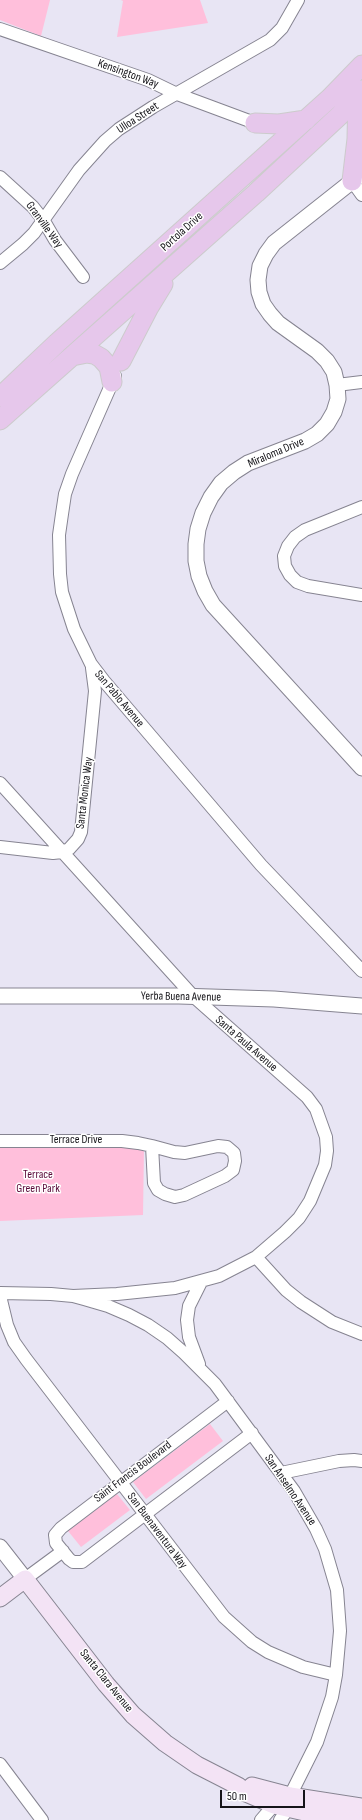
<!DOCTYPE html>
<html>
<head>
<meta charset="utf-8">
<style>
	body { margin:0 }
	#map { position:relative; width:362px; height:1820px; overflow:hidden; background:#e8e5f4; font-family:"Sofia Sans Condensed",sans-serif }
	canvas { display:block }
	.scale { position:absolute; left:220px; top:1790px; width:85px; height:18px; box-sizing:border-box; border:2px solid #151419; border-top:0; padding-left:5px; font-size:12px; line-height:14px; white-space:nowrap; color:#151419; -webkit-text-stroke:3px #fff; paint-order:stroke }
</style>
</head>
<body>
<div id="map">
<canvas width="362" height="1820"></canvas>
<div class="scale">50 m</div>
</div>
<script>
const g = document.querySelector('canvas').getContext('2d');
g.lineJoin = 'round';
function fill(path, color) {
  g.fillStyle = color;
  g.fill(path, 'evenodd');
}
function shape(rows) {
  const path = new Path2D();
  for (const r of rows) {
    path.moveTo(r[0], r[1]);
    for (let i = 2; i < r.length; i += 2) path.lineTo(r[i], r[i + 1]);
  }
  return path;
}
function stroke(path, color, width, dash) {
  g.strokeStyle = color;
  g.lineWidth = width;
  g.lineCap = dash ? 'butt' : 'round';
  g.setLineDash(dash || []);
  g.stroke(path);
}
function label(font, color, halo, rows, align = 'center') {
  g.font = font + ' "Sofia Sans Condensed",sans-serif';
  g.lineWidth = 3;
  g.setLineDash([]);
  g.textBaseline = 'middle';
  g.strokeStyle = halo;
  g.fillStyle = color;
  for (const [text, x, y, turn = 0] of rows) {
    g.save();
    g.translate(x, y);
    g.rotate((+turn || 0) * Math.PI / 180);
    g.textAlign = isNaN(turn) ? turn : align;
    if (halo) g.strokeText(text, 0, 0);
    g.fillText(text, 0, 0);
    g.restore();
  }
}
fill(shape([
	[0,0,50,0,41,36,0,20],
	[121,0,200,0,208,23,117,37,123,1],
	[89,1143,144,1148,143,1215,0,1221,0,1144],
	[210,1424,223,1441,146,1499,133,1482],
	[117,1494,130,1510,81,1547,68,1531]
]), '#ffbfdb');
const minor = shape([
	[0,29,148,80,177,94,255,123],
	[0,177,33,207,44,221,55,240,83,277],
	[352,181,362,195],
	[0,263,23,244,34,233,79,170,105,141,119,129,153,107,270,40,282,28,298,0],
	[115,376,72,474,65,494,62,514,59,535,60,574,62,592,74,629,91,664,104,681,261,865,362,971],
	[337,385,362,382],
	[362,507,305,530,295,537,288,546,284,556,285,566,290,575,297,582,308,586,362,595],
	[0,783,193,996,307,1097,316,1109,326,1137,327,1151,325,1165,310,1201,299,1218,285,1232,256,1257,219,1276,175,1288,117,1294,73,1296],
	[0,847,53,853,62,852,69,849,78,839,81,832,95,691,92,668],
	[0,1141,122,1141,138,1143,152,1146,174,1152,185,1153,218,1146,227,1147,234,1153,235,1161,233,1170,225,1176,184,1195,175,1197,165,1194,158,1190,154,1183,152,1146],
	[256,1257,286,1290,301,1302,332,1322,362,1334],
	[0,1293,51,1294,73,1296,84,1299,108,1306,129,1315,148,1325,167,1338,184,1353,215,1384,294,1491,316,1529,325,1549,337,1590,340,1631,336,1675,332,1697,317,1742,290,1796,288,1809,280,1820],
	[0,1296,7,1325,14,1342,26,1359,224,1617,252,1642,268,1652,303,1667,336,1675],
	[199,1364,189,1337,187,1320,189,1306,201,1282],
	[228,1401,61,1528,55,1535,56,1543,69,1559,73,1562,82,1562,252,1433],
	[281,1473,339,1461,354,1460,362,1461],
	[25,1579,63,1551],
	[0,1764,42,1820],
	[261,1820,274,1805,280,1802]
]);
const tertiary = shape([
	[360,175,274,243,266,254,260,266,258,280,259,292,263,304,270,314,278,323,317,351,327,361,334,372,337,385,338,399,334,412,327,424,317,434,305,441,248,463,234,472,221,483,211,497,203,513,198,529,196,544,196,561,199,576,205,591,213,605,362,768],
	[0,996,179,996,274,999,362,1006],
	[0,1547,25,1579]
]);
const secondary = shape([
	[0,1598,25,1579,106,1684,133,1715,165,1743,197,1765,238,1786,246,1793,274,1805,309,1813,357,1820],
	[252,1786,290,1796,362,1807]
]);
const primary = shape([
	[255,123,279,124,306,120],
	[352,181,357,139,358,91],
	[72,356,87,353,94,354,101,358,109,367,112,382],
	[121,361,149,307,163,284],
	[0,397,57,343,330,98,362,65],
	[0,420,256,193,340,115,362,90]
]);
stroke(minor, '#868491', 14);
stroke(tertiary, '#868491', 17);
stroke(secondary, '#868491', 19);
stroke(primary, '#cccbcc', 21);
stroke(minor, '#fff', 12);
stroke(tertiary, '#fff', 15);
stroke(secondary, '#f3e3f5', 17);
stroke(primary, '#e6c7eb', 19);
label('12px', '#151419', '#fff', [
	["Kensington Way",128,74,20],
	["Ulloa Street",138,118,-33],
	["Granville Way",44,225,54],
	["Portola Drive",182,232,-42],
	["Miraloma Drive",276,453,-23],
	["San Pablo Avenue",119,699,50],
	["Santa Monica Way",85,793,-83],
	["Yerba Buena Avenue",181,997,1],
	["Santa Paula Avenue",246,1044,41],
	["Terrace Drive",76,1140],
	["Saint Francis Boulevard",133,1472,-37],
	["San Anselmo Avenue",290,1490,56],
	["San Buenaventura Way",157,1531,53],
	["Santa Clara Avenue",106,1681,51]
]);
label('12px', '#5a0a39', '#fff', [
	["Terrace",38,1175],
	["Green Park",38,1189]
]);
</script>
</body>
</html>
